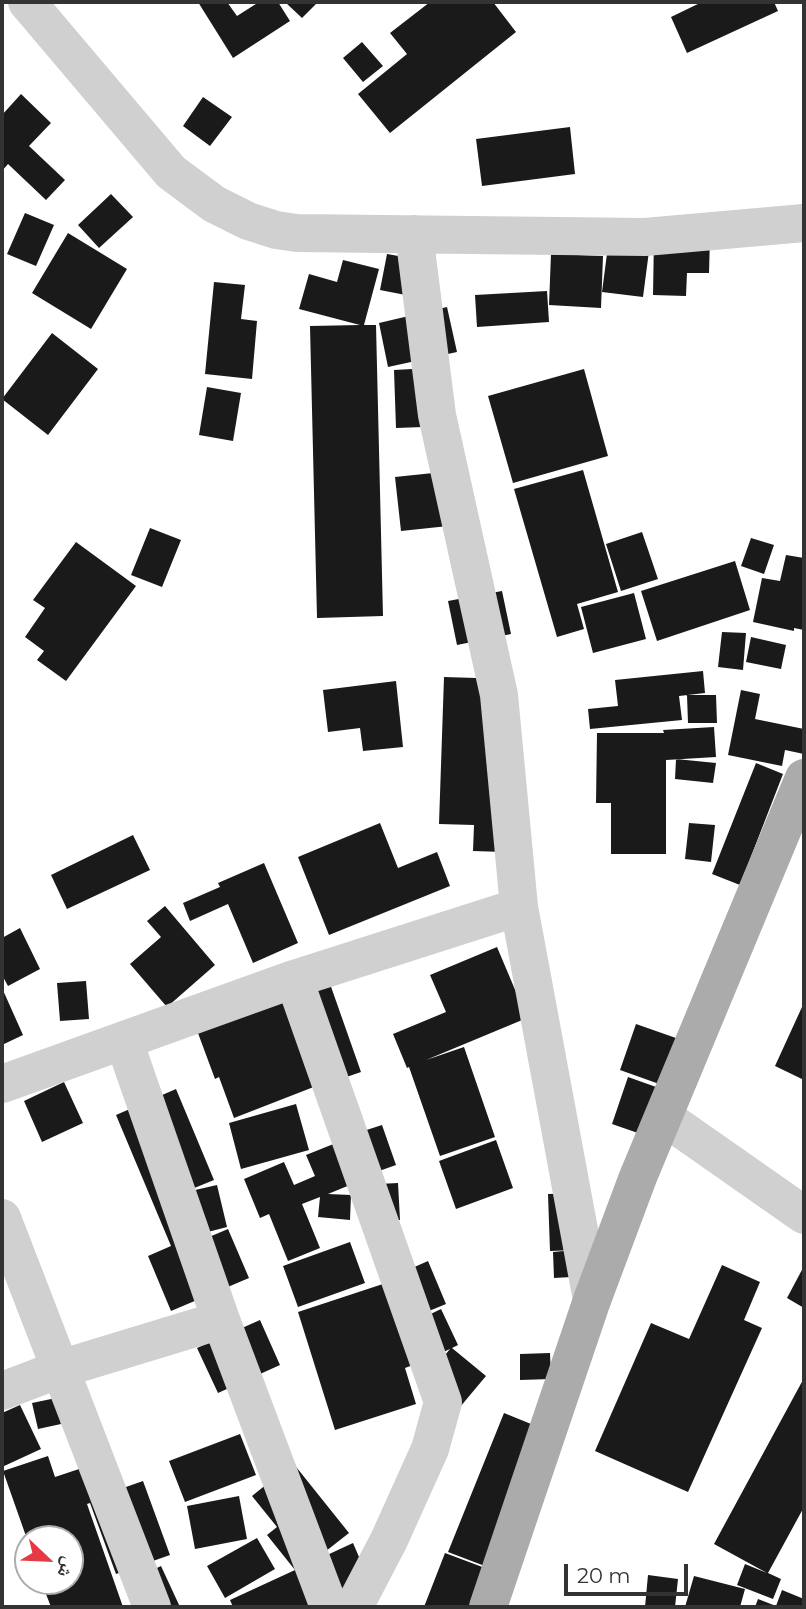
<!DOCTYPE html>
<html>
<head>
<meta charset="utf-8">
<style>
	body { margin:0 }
	#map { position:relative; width:806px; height:1609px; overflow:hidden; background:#fff; font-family:Montserrat,"Noto Naskh Arabic",sans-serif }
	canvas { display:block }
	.frame { position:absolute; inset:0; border:4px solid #333; pointer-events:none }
	.north { position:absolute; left:14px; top:1525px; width:70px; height:70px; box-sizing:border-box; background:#fff; border:2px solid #adadad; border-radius:50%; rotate:113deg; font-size:19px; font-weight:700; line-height:28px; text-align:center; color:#333 }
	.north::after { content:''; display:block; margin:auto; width:24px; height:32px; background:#e63946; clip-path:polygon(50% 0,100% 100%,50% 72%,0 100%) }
	.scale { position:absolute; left:564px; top:1564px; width:124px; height:32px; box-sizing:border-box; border:4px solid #333; border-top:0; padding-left:9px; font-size:21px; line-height:24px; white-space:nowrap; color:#333; -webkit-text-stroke:5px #fff; paint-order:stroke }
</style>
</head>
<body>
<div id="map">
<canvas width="806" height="1609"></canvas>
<div class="frame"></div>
<div class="north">ش</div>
<div class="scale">20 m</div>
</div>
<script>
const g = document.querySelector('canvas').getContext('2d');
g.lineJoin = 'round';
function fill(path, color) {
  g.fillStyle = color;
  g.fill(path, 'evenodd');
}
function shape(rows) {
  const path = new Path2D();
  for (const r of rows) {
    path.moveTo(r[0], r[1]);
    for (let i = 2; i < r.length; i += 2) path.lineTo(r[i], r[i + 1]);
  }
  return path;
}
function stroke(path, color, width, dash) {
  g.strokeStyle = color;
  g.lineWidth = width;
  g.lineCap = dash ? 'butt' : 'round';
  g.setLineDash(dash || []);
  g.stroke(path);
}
fill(shape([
	[198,2,227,2,237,16,259,2,278,2,290,21,233,58],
	[285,2,318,2,302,18],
	[430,2,493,2,516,32,390,133,358,94,407,54,390,33],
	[702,2,774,2,778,11,687,53,671,17],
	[362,42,383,66,363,82,343,58],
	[21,94,51,123,29,146,65,180,46,200,8,164,2,171,2,115],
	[203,97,232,117,210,146,183,126],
	[570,127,575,174,482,186,476,139],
	[111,194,133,217,99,248,78,225],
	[25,213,54,225,36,266,7,254],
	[68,233,127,269,91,329,32,293],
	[654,237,710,237,709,273,687,273,686,296,653,295],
	[608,246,649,251,643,297,602,292],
	[387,254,427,261,421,298,380,290],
	[551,254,603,256,601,308,549,305],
	[343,260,379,269,364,325,376,325,383,616,317,618,310,326,360,325,299,309,309,274,337,282],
	[214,282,245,285,241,319,257,321,252,379,205,374],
	[547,291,549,322,477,327,475,295],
	[447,307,457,352,388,367,379,323],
	[52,333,98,369,48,435,2,399],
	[449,367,451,426,396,428,394,370],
	[584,369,608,456,513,483,488,396],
	[207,387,241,393,233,441,199,435],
	[462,470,467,524,401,531,395,477],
	[583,470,618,592,577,604,584,629,557,637,514,489],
	[150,528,181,540,162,587,131,575],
	[642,532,658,579,621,591,606,544],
	[751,538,774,545,764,574,741,566],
	[76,542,136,586,66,681,37,660,44,651,25,637,45,608,33,600],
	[786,555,804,558,804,630,794,628,794,631,753,622,762,578,780,581],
	[735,561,750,610,657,641,641,591],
	[502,591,511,634,457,645,448,601],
	[634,593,646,639,593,653,581,607],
	[722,632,746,633,743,670,718,667],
	[751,637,786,645,781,669,746,662],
	[703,671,705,693,679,696,682,720,590,729,588,709,618,706,615,680],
	[444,677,509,679,504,852,473,851,474,825,439,824],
	[396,681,403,747,363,751,360,728,328,732,323,690],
	[741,690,760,694,755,719,804,729,804,754,785,750,782,766,728,755],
	[687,695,716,695,717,723,688,723],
	[714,727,716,757,666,760,666,854,611,854,611,803,596,803,597,733,664,733,663,730],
	[676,759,716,763,713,783,675,779],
	[756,763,783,774,740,885,712,874],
	[380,823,398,868,437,852,450,886,329,935,298,857],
	[689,823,715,825,711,862,685,859],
	[133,835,150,870,67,909,51,875],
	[264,863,298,943,253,963,228,904,190,921,183,903,220,887,218,883],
	[165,906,215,965,167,1007,130,964,161,937,147,921],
	[20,928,40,969,8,986,2,975,2,938],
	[497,947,527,1018,426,1060,464,1047,495,1137,440,1156,409,1067,407,1068,393,1034,446,1012,430,975],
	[86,981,89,1019,60,1021,57,983],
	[329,981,361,1072,332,1082,300,991],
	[293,987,329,1081,234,1118,219,1077,215,1079,195,1025],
	[2,988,23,1035,2,1045],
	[802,1007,804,1008,804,1080,775,1066],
	[636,1024,693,1044,676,1090,620,1070],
	[628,1077,673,1093,658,1140,612,1124],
	[64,1082,83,1123,42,1142,24,1101],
	[176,1089,214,1180,182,1193,217,1185,227,1227,200,1234,202,1240,228,1229,249,1278,171,1311,148,1256,171,1246,116,1115],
	[296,1104,309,1150,241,1169,229,1123],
	[382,1125,396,1165,365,1176,351,1135],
	[346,1139,362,1180,328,1194,351,1195,350,1220,318,1217,320,1197,302,1204,320,1248,288,1261,269,1214,260,1218,244,1179,284,1162,294,1185,315,1176,306,1155],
	[496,1140,513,1188,456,1209,439,1161],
	[398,1183,400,1220,361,1223,359,1185],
	[581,1193,606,1275,554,1278,553,1252,574,1250,550,1251,548,1194],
	[350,1242,365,1283,298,1307,283,1266],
	[428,1261,446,1304,412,1318,394,1276],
	[722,1265,760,1282,744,1320,762,1328,688,1492,595,1451,651,1323,689,1339],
	[804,1266,804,1308,787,1298],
	[395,1280,421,1362,405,1368,416,1404,335,1430,298,1312],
	[441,1309,458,1345,452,1348,486,1376,455,1413,420,1385,450,1349,428,1359,410,1324],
	[260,1320,280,1365,218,1393,197,1348],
	[550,1353,551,1379,520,1380,520,1354],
	[804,1378,804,1507,768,1573,781,1579,773,1599,737,1585,745,1564,767,1573,714,1544],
	[56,1398,61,1424,38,1429,32,1403],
	[20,1405,41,1449,2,1467,2,1413],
	[504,1413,563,1437,490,1568,448,1552],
	[240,1434,256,1475,185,1502,169,1461],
	[48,1456,55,1477,82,1468,106,1494,143,1481,170,1555,116,1574,90,1503,87,1504,123,1607,51,1607,41,1581,70,1581,70,1539,27,1539,3,1471],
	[293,1463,349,1533,312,1562,353,1543,372,1587,329,1607,233,1607,230,1600,295,1570,267,1535,277,1527,252,1496],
	[239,1496,247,1539,195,1549,187,1506],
	[257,1538,275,1569,225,1598,207,1566],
	[445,1553,485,1568,469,1607,424,1607],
	[161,1566,180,1607,137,1607,126,1583],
	[648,1575,678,1579,675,1607,645,1607],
	[694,1576,745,1589,740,1607,685,1607],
	[782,1590,804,1599,804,1607,755,1607,758,1599,776,1606]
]), '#1a1a1a');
stroke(shape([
	[27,2,171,172,214,204,248,221,276,230,297,233,645,237,804,223],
	[414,234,437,415,499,695,519,907,592,1300],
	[294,979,443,1402,430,1449,389,1540,354,1607],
	[124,1041,221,1320,329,1607],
	[2,1084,294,979,519,907],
	[664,1117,804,1215],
	[2,1218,152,1607],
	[2,1391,60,1369,221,1320]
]), '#d0d0d0', 38);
stroke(shape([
	[488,1607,592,1300,638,1177,804,778]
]), '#ababab', 38);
</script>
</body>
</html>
